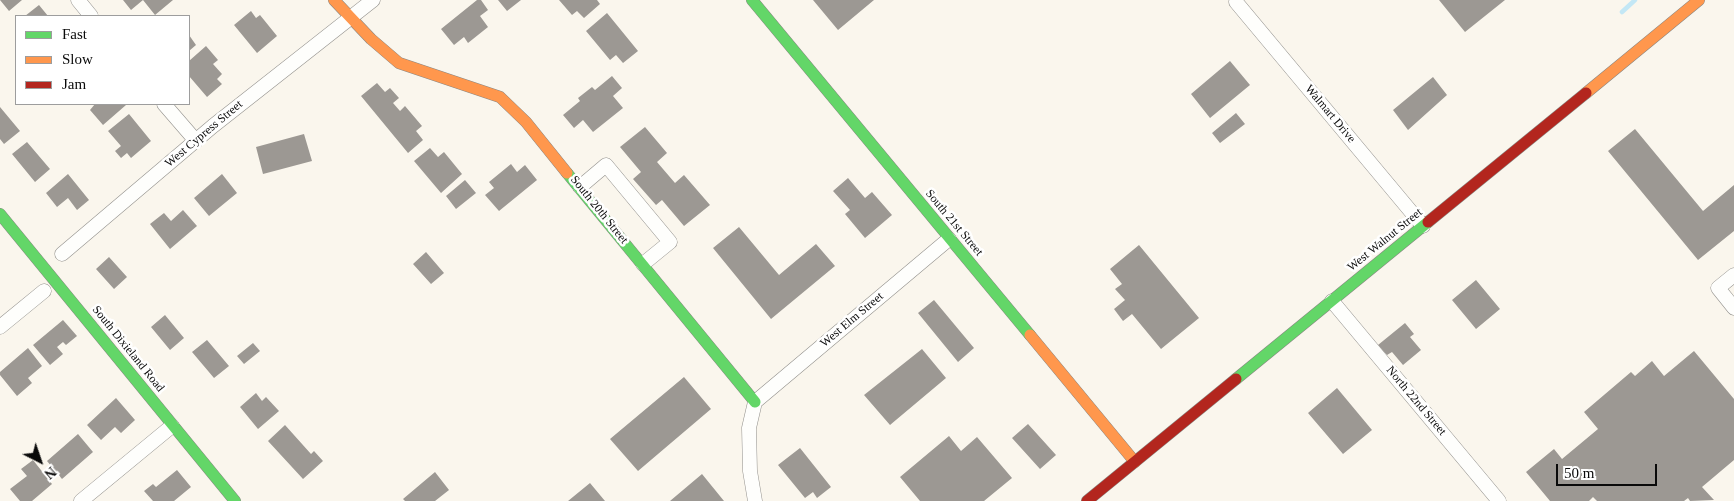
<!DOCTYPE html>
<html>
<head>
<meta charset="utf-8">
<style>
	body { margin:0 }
	#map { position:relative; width:1734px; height:501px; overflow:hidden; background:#faf6ed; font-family:"Times New Roman",serif }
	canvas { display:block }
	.legend { position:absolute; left:15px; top:15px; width:175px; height:90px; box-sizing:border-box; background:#fff; border:1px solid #9d9d9d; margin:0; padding:6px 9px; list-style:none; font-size:15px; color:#0a0a0a }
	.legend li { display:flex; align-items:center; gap:10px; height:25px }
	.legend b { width:25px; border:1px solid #9d9d9d }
	.north { position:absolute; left:15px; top:436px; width:50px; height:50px; -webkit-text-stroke:4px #fff; paint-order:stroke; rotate:139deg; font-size:14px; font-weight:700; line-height:20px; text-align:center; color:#0a0a0a }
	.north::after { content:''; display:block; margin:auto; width:18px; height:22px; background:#0a0a0a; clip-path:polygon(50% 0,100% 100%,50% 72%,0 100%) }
	.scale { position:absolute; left:1556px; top:464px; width:101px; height:22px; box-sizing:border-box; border:2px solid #0a0a0a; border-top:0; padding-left:6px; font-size:15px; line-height:18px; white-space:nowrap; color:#0a0a0a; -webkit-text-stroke:4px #fff; paint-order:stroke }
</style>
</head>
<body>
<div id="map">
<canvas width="1734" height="501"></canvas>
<ul class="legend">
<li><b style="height:6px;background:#63d668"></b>Fast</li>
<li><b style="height:6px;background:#ff974d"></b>Slow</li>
<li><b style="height:6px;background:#b3261e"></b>Jam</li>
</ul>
<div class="north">N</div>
<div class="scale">50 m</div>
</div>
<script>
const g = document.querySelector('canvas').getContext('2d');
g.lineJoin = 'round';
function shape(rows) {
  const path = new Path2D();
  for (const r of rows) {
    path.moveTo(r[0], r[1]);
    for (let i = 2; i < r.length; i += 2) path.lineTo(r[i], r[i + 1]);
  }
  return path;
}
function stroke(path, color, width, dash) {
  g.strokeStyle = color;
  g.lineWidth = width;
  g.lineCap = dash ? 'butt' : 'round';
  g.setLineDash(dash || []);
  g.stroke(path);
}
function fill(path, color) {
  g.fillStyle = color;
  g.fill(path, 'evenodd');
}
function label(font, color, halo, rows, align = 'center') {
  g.font = font + ' "Times New Roman",serif';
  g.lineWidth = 5;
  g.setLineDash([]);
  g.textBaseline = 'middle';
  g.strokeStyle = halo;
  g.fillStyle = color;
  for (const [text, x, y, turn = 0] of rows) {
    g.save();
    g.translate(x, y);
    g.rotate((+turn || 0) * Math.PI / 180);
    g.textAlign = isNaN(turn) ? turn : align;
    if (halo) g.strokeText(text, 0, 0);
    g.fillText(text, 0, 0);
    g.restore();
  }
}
stroke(shape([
	[1622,12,1635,0]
]), '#c3e7f5', 4.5);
fill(shape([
	[0,0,22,0,9,11],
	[123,0,173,0,155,15,143,0,131,10],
	[477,0,481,0,488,10,480,16,488,27,468,43,464,37,454,45,441,29],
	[498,0,521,0,507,11],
	[559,0,597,0,600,4,584,18,577,11,572,15],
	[813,0,874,0,838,30],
	[1439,0,1505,0,1465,32],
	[39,5,48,16,25,16],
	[251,11,256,18,260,15,277,36,257,53,234,25],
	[607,13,638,51,623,63,616,55,610,60,586,31],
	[189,35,196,45,189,51],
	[206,46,218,60,213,64,222,74,217,79,222,84,207,97,189,76,189,61],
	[1230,61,1250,85,1210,118,1191,94],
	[612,76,622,88,613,96,623,108,593,132,583,120,574,128,563,115,580,101,578,98,592,87,595,90],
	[1433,77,1447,95,1408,130,1393,110],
	[377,83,385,92,390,88,399,98,393,103,400,111,405,106,422,126,416,131,423,140,408,153,361,96],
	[95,104,125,104,126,105,103,125,90,110],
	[0,107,20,131,4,144,0,139],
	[1236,113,1245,124,1220,143,1212,133],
	[129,114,151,141,131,158,127,153,121,158,115,151,121,146,108,131],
	[645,127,667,153,657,162,675,183,684,175,710,205,684,226,662,200,656,205,633,179,641,172,620,147],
	[1635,129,1703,211,1734,185,1734,231,1698,260,1608,151],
	[304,134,312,161,263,174,256,147],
	[27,142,50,169,35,182,12,154],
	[430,148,438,157,444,152,462,174,441,193,414,161],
	[511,164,517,172,525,165,537,180,499,211,485,195,494,188,489,182],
	[68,174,89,200,77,210,68,198,57,207,46,193],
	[222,174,237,193,209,216,194,198],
	[848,178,865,198,872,192,892,215,865,238,845,214,850,210,833,191],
	[465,180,476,193,456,209,446,196],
	[183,210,197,226,170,249,150,224,164,213,171,221],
	[739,227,779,275,816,244,835,266,771,319,713,248],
	[1139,245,1199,318,1161,349,1132,314,1123,321,1114,309,1125,300,1115,289,1122,284,1110,269],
	[426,252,444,273,431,284,413,264],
	[109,257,127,277,114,289,96,269],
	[1476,280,1500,309,1476,329,1452,300],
	[934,300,974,348,958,362,918,313],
	[165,315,184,338,170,350,151,327],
	[63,320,77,336,66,345,63,342,57,347,63,354,50,365,33,345],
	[1405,323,1414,334,1410,337,1421,350,1403,365,1392,352,1387,355,1378,345],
	[207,340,229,366,214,378,192,352],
	[253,343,260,351,244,364,237,356],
	[28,348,42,366,28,378,32,383,17,396,0,375,0,372],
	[922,349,946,378,890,425,864,395],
	[1694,351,1734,399,1734,460,1702,487,1714,500,1690,501,1688,498,1684,501,1597,501,1593,497,1589,501,1550,501,1526,472,1554,449,1562,459,1598,429,1584,412,1631,372,1635,376,1652,361,1664,376],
	[684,377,711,409,638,471,610,439],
	[1337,388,1372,430,1343,454,1308,413],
	[256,393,262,401,266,397,279,411,258,429,240,407],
	[116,398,135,420,121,433,115,427,101,440,87,425],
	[1028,424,1056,455,1040,469,1012,438],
	[285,425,311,454,314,451,323,461,303,479,268,441],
	[78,434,93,452,62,479,47,461],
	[949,436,961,451,977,437,1012,478,984,501,920,501,900,477],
	[800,448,831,487,817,498,813,492,805,498,778,465],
	[33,460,52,484,32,501,20,501,10,489,27,476,21,469],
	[177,470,191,487,174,501,153,501,144,491,153,484,156,487],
	[435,472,449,490,435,501,405,501,403,499],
	[702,474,724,501,670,501],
	[590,483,605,501,568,501]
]), '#9c9893');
const street = shape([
	[78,0,91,16],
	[1236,2,1423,226],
	[164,104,196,141],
	[580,187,606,165,670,242,643,264],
	[62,254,213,126,373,0],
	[1734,275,1718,288,1734,308],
	[1332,301,1499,501],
	[0,327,44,291],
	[81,501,172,426],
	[755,501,750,471,749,428,755,402,949,239]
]);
const fast = shape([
	[752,0,1030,335],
	[567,173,755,402],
	[0,214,235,501],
	[1236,379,1428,222]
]);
const slow = shape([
	[334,0,371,39,399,63,500,97,526,122,567,173],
	[1586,93,1699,0],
	[1030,335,1135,462]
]);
const jam = shape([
	[1428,222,1586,93],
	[1087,501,1236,379]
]);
stroke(street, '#92908c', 15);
stroke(fast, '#898783', 12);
stroke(slow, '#898783', 12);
stroke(jam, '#898783', 12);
stroke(street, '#fefefc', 14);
stroke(fast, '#63d668', 11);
stroke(slow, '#ff974d', 11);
stroke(jam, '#b3261e', 11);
label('12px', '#0a0a0a', '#fff', [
	["Walmart Drive",1330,114,50],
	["West Cypress Street",204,134,-40],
	["South 20th Street",599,210,51],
	["South 21st Street",954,223,50],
	["West Walnut Street",1385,240,-39],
	["West Elm Street",852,320,-40],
	["South Dixieland Road",128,349,51],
	["North 22nd Street",1416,401,50]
]);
</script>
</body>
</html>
